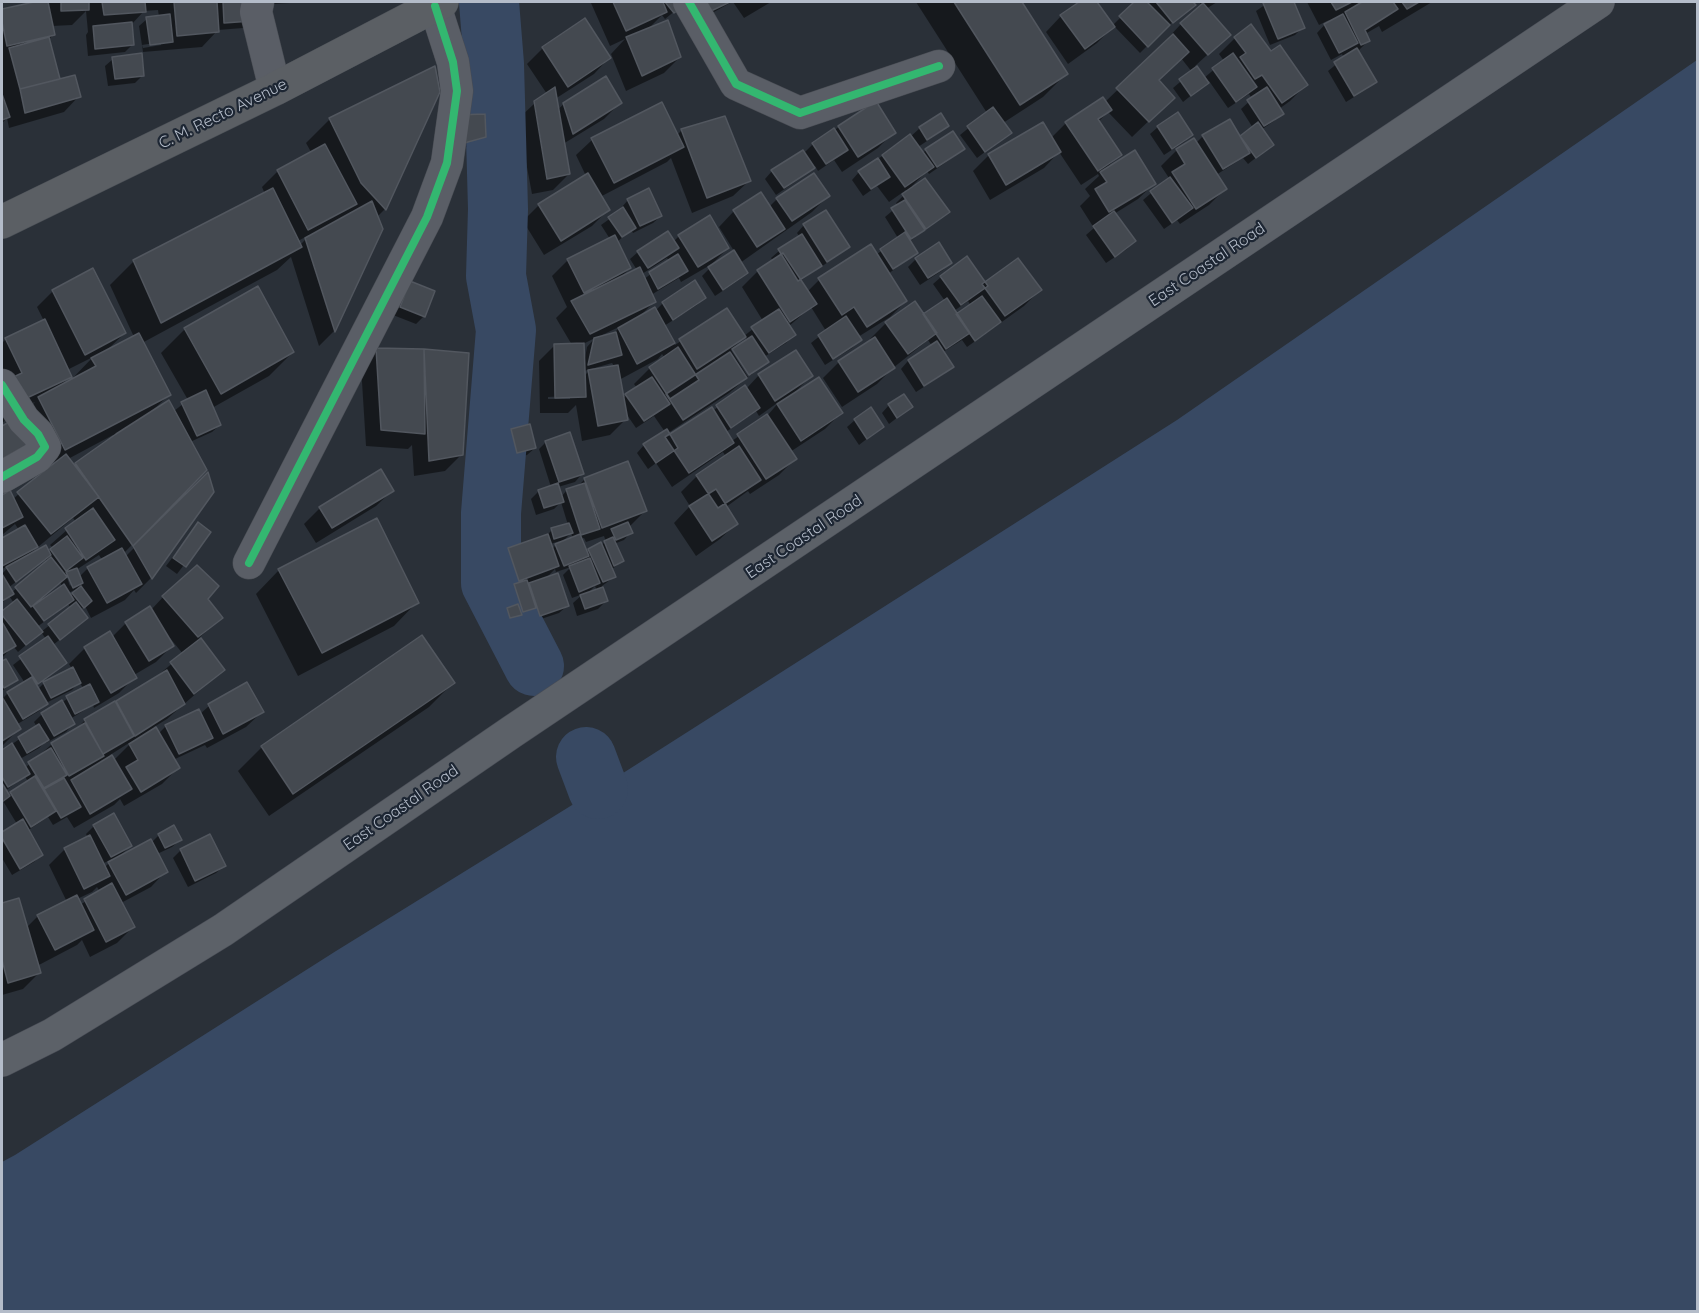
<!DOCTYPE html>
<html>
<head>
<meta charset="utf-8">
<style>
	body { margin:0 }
	#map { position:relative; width:1699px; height:1313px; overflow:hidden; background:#2a3038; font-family:Quicksand,sans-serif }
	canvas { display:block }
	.frame { position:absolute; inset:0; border:3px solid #b4bcc9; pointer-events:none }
</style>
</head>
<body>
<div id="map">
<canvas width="1699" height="1313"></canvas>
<div class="frame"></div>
</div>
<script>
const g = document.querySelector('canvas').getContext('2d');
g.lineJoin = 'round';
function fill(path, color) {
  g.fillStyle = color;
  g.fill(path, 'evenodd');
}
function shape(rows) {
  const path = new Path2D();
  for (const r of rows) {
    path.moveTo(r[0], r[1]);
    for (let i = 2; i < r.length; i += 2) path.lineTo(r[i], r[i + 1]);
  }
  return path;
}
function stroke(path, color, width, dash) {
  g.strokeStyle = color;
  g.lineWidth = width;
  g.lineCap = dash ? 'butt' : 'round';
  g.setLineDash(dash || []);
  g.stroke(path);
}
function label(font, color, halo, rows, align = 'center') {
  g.font = font + ' Quicksand,sans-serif';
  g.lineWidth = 4.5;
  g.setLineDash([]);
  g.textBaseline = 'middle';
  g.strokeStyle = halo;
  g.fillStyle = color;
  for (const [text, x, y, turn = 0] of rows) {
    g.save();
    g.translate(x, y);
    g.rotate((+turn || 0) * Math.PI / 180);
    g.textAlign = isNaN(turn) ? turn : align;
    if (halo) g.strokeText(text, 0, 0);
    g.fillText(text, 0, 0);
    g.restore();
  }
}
fill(shape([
	[1697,60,1697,1311,2,1311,2,1162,15,1155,336,951,598,789,1177,420]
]), '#384963');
fill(shape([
	[40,2,216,2,216,3,218,2,249,2,250,21,243,28,218,30,202,47,143,52,139,26,147,19,159,17,158,10,144,11,131,25,133,44,125,52,88,56,86,35,88,32,86,11,72,25,52,26,54,34,48,40,59,81,79,96,64,112,9,128,7,118,2,123,2,11],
	[161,42,161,45,143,48,142,45],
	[272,2,307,2,272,4],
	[592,2,686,2,665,19,662,15,647,30,680,57,664,73,626,91,611,54,625,39,610,46,591,3],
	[695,2,732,2,703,18],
	[733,2,771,2,744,18],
	[916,2,1020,2,1066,74,1043,97,1003,123,1010,133,977,158,960,135,987,113],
	[1081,2,1095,2,1112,26,1136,2,1191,2,1194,5,1164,29,1140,53,1114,26,1097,43,1068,64,1046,32,1061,16],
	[1199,2,1217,2,1206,9,1229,35,1195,66,1204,78,1224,61,1219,54,1235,38,1251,26,1270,54,1306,85,1290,101,1279,109,1282,114,1274,121,1261,130,1272,145,1248,164,1243,158,1216,175,1225,189,1209,205,1180,224,1177,220,1164,229,1143,200,1169,178,1161,166,1177,150,1196,143,1203,136,1240,138,1253,128,1241,109,1252,99,1249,94,1228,108,1209,81,1183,102,1173,88,1192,72,1181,58,1157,81,1157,113,1132,137,1108,112,1098,122,1120,154,1105,170,1154,184,1138,199,1114,214,1134,241,1127,249,1106,263,1086,235,1094,228,1080,206,1090,196,1085,189,1099,176,1098,174,1081,185,1059,152,1044,168,990,200,973,171,989,155,1051,138,1066,123,1105,102,1167,42,1166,40,1181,24,1202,6],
	[1269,2,1292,2,1303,27,1295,35,1270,45,1256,11],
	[1307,2,1432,2,1382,32,1379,26,1365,34,1368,41,1357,52,1375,82,1367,89,1346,102,1328,71,1344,58,1342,54,1331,60,1317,33,1329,20,1319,25],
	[543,48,609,58,594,74,555,99,557,110,564,104,620,103,604,119,563,144,569,174,553,190,532,194,518,119,535,103,547,94,527,64],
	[113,59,143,75,135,83,108,86,105,66],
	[330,119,385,209,377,217,381,229,334,331,319,346,291,257,277,270,142,343,169,395,152,411,174,411,188,400,161,353,185,329,293,352,269,376,212,408,220,425,212,432,190,442,205,470,124,553,125,557,207,475,212,492,151,578,136,593,134,590,125,600,91,618,85,606,80,610,78,625,53,645,65,663,36,686,38,689,44,683,72,669,69,664,85,648,112,637,126,623,151,610,163,597,206,599,221,618,199,638,223,670,167,719,154,727,158,734,165,727,198,711,200,714,209,706,247,684,262,712,246,727,207,748,205,745,173,760,178,768,162,784,124,806,120,799,114,805,74,828,67,817,53,825,48,817,27,831,42,854,34,862,12,875,2,858,2,834,17,824,3,801,2,803,2,751,37,727,34,722,42,714,84,689,79,682,72,690,46,703,39,711,16,725,19,729,2,746,2,699,8,693,25,683,13,665,46,639,41,632,71,608,68,604,37,627,33,639,18,652,13,646,2,658,2,613,14,603,9,596,2,603,2,574,10,565,2,569,2,539,19,530,15,524,2,535,2,496,9,492,13,499,42,474,27,445,2,465,2,428,17,420,35,402,10,413,2,424,2,343,6,339,44,321,37,307,53,291,125,333,107,350,134,337,110,285,134,261,265,194,262,187,278,171,311,152,306,143],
	[309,235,309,236,300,245,298,241],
	[93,357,69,382,61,385,70,377,67,370],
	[113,435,114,437,74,466,68,459],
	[73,518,76,522,50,545,53,548,48,553,26,557],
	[99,555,102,560,88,568,79,577,76,570],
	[45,559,47,562,11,593,8,588],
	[66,575,69,575,72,584,70,586],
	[60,582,62,587,39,602,38,600],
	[77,589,70,597,68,593],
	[170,638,183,654,155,678,85,720,74,732,52,744,25,768,20,759,39,748,46,741,46,743,66,732,73,724,70,719,93,705,94,708,119,693,135,677,134,675,156,662,172,646,168,639],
	[129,743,130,744,113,761,110,755],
	[25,776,28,782,8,796,5,791],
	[449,124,484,136,477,144,450,152],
	[947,126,939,133,918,147,922,154,926,150,963,149,955,156,929,174,927,171,912,186,948,212,909,242,916,253,888,274,906,301,890,317,858,337,860,340,852,348,825,365,811,343,826,331,811,307,788,327,794,335,786,343,764,357,767,362,751,375,734,350,747,340,745,336,731,350,748,377,729,393,668,433,669,436,712,411,746,389,759,375,811,376,791,396,841,413,825,429,790,452,795,459,779,475,750,494,748,491,726,507,736,524,720,539,696,556,674,523,690,506,681,492,697,476,726,457,723,452,672,487,656,463,648,469,637,453,644,445,665,432,654,416,636,428,625,412,626,419,610,435,582,441,576,405,568,413,540,413,539,361,555,345,572,345,556,318,567,307,552,276,568,260,610,239,601,225,622,210,621,208,628,200,661,216,653,223,633,233,631,230,617,242,630,268,620,278,637,270,630,259,638,252,673,242,679,236,728,248,712,264,681,282,679,278,651,295,655,301,640,316,656,310,663,303,695,282,704,297,697,305,664,326,675,345,727,310,744,336,763,321,742,287,758,271,773,261,771,258,779,251,800,237,797,233,804,225,848,247,840,254,800,281,807,292,819,280,876,255,898,238,885,217,898,206,896,203,908,191,906,190,889,202,877,186,863,196,852,180,859,172,910,137,920,128],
	[667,258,669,261,644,279,642,274],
	[621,326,613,334,598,337],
	[595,338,587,347,585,358,583,344],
	[662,354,665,358,650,368,634,384,637,388,623,398,619,380,658,359],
	[612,363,615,367,591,371,591,369,584,376,584,371],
	[570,396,570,399,548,399,548,397],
	[780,401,767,416,732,441,726,432,756,411,759,416],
	[839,127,894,132,878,148,842,172,834,160,818,171,815,166,805,175,776,195,765,179,772,171,804,153,813,144],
	[1158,127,1191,135,1184,142,1164,155,1150,134],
	[682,130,749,181,733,196,692,213,671,158,667,162,600,197,608,210,592,226,544,255,523,221,539,205,586,176,576,155,592,140,677,135],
	[828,196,812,212,740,263,747,273,739,280,715,296,702,276,710,268,734,251,719,227,734,211,769,207,777,199],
	[939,244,950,262,943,270,920,285,908,267,916,259],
	[941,277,1040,290,1024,306,967,347,962,340,943,352,952,366,944,374,916,392,901,369,908,361,932,346,928,340,893,368,877,384,842,407,823,378,839,362,872,341,870,339,886,323,923,316,945,301,933,284],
	[968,301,971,306,957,316,954,311],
	[403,290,433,292,423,317,416,324,393,315],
	[377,350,424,350,467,354,461,455,445,471,414,476,412,445,408,449,366,446,361,366],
	[889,405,911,407,889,424,882,413],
	[855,420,882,427,859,445,847,427],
	[512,430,535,448,527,455,510,460,504,438],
	[546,442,582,474,575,482,558,487,561,497,567,490,577,487,585,479,645,511,629,527,631,532,624,540,614,544,622,561,611,570,614,577,602,586,606,601,598,609,577,616,573,603,583,594,572,598,563,575,571,567,556,572,555,569,545,579,567,606,559,613,532,622,529,612,503,625,500,617,512,608,507,594,503,596,493,565,509,549,545,537,552,530,568,525,561,502,554,509,536,515,531,499,539,491,551,487,539,449],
	[571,533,573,539,560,544],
	[604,536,606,542,586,553,581,539,584,538,586,542],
	[560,541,552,549,550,544],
	[595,586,597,591,587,594],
	[392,491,376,506,316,543,304,524,320,508],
	[198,524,209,532,177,574,166,566],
	[279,570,417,602,394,626,298,676,256,594],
	[5,661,16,680,2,691,2,663],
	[453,683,429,707,269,816,238,771,262,747],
	[94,826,130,846,119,857,151,843,159,835,180,840,172,847,157,854,166,871,151,887,121,903,133,927,117,943,90,957,82,940,77,945,37,966,39,973,23,989,2,995,2,905,18,900,26,928,38,916,67,902,49,865,65,849,88,838,86,834],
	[112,859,112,860,104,868,102,864],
	[97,887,100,892,80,905,77,899,92,892],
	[181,850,224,866,216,873,188,887,173,858]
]), '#0007');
stroke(shape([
	[489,2,494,64,498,209,496,276,506,330,491,513,491,583,534,666],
	[586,757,598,789]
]), '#384963', 60);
const building = shape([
	[34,2,48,2,55,35,7,46,2,22,2,9,34,2],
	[61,2,89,2,89,10,61,11,61,2],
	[102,2,145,2,146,12,104,15,102,2],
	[174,2,217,2,219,32,177,36,174,2],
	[223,2,251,2,252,21,224,23,223,2],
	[613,2,663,2,667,12,626,31,613,2],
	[665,2,689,2,674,13,665,2],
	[706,2,730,2,711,11,706,2],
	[954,2,1022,2,1068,74,1020,105,954,2],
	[1079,2,1097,2,1115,27,1085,49,1060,15,1079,2],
	[1134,2,1147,2,1170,25,1148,47,1119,16,1134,2],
	[1156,2,1193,2,1196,5,1173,23,1156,2],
	[1265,2,1294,2,1305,28,1278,39,1263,3,1265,2],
	[1331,2,1352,2,1336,10,1331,2],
	[1362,2,1393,2,1398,9,1365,30,1370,41,1361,45,1345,12,1362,2],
	[1402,2,1419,2,1407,9,1402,2],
	[1203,3,1231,35,1208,55,1180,23,1203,3],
	[170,14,173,42,150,45,146,17,170,14],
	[1343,14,1358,43,1339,53,1324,24,1343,14],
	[585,18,611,58,568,87,542,47,585,18],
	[668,20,681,57,642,76,626,37,668,20],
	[132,22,134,45,95,49,93,26,132,22],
	[1251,24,1271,51,1280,45,1308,85,1282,103,1262,75,1255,79,1240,57,1246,53,1234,37,1251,24],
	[1173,34,1189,52,1159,80,1175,98,1149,122,1116,88,1173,34],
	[49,37,60,79,20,89,9,48,49,37],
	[1357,48,1377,82,1354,96,1334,62,1357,48],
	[142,53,144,76,115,79,112,57,142,53],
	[1233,53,1257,87,1236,102,1212,68,1233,53],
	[435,66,440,92,386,210,361,183,329,118,435,66],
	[1197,66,1209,83,1191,96,1179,79,1197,66],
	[75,75,81,97,25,113,20,89,75,75],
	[606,76,622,103,573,134,563,103,606,76],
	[555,87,570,174,547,179,534,101,555,87],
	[1267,87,1284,114,1264,126,1247,100,1267,87],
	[2,94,10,117,2,120,2,94],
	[1103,97,1112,110,1098,119,1122,155,1098,171,1065,122,1103,97],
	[876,101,896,133,858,157,838,126,876,101],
	[662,102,684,147,614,183,591,138,662,102],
	[993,107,1012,133,985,152,967,126,993,107],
	[1178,112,1193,135,1172,149,1157,126,1178,112],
	[941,113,949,126,927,140,919,127,941,113],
	[485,114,486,137,457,145,456,115,485,114],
	[725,116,751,181,707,198,681,129,725,116],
	[1230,119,1250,153,1223,169,1202,135,1230,119],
	[1043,122,1061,152,1006,185,988,154,1043,122],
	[1258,122,1274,145,1256,158,1240,136,1258,122],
	[834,128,848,150,826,164,812,143,834,128],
	[953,131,965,149,937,167,925,149,953,131],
	[910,134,934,167,905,187,882,155,910,134],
	[1194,138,1227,189,1196,209,1172,172,1185,164,1176,149,1194,138],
	[325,144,357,204,308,230,277,170,325,144],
	[803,150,815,168,784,188,771,170,803,150],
	[1135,150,1156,184,1109,212,1095,189,1107,182,1100,172,1135,150],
	[878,158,890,177,871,189,858,171,878,158],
	[588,173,610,210,561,241,538,204,588,173],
	[814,173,830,196,792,221,776,198,814,173],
	[1170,177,1193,208,1172,223,1150,191,1170,177],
	[925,178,950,212,926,229,902,194,925,178],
	[273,188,302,247,161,323,133,260,273,188],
	[649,188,662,216,640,226,627,199,649,188],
	[761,192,785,229,757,247,733,210,761,192],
	[905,200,925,230,911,239,891,208,905,200],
	[372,201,383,229,335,332,305,238,372,201],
	[623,207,636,228,622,237,608,217,623,207],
	[826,210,850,247,827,262,803,224,826,210],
	[1114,211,1136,241,1115,257,1093,226,1114,211],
	[710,215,729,248,698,267,678,235,710,215],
	[668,231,679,248,648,268,637,251,668,231],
	[905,232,918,253,893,269,880,249,905,232],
	[802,234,822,266,798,281,778,249,802,234],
	[615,235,631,268,584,293,567,259,615,235],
	[939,242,952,263,928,278,915,258,939,242],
	[871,244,907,301,867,327,854,307,842,315,818,278,871,244],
	[734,250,748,273,723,290,708,267,734,250],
	[783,253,817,304,790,322,757,270,783,253],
	[678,254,688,271,658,289,649,272,678,254],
	[967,256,988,286,961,305,940,276,967,256],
	[1018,258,1042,290,1005,316,982,284,1018,258],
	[640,267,656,302,590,334,571,301,640,267],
	[93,268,126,333,85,355,52,290,93,268],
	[695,280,706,298,673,320,662,302,695,280],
	[410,281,435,291,425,317,400,307,410,281],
	[258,286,294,352,221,394,184,328,258,286],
	[982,296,1001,322,975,341,956,314,982,296],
	[947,298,970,333,946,349,923,314,947,298],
	[915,301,937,333,908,354,885,322,915,301],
	[655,307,675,343,637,364,618,328,655,307],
	[727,308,746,337,697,369,679,339,727,308],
	[779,309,796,335,769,353,751,327,779,309],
	[846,316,862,340,833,359,818,335,846,316],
	[45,319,72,377,16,403,5,381,22,373,5,338,45,319],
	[616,332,622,355,588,365,594,338,616,332],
	[139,333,171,395,65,450,38,397,96,366,91,358,139,333],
	[752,336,769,362,749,375,732,349,752,336],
	[875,337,895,368,858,392,838,361,875,337],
	[937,341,954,367,924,386,908,360,937,341],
	[584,343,586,397,555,398,554,344,584,343],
	[678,347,699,380,670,399,649,367,678,347],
	[376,348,424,349,425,434,381,430,376,348],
	[424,349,469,353,463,455,429,461,424,349],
	[796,350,813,376,775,401,758,374,796,350],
	[730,352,747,378,683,420,666,394,730,352],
	[618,365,628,420,598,426,588,370,618,365],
	[652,377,670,404,644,421,625,394,652,377],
	[819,377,843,413,801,441,777,404,819,377],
	[745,385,760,408,731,428,716,405,745,385],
	[206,390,221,425,197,436,181,402,206,390],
	[904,394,913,407,897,418,888,404,904,394],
	[169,400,207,470,133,546,75,463,116,434,169,400],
	[712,407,734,443,689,473,665,437,712,407],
	[871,407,884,427,867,439,854,419,871,407],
	[767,414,797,459,766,479,737,434,767,414],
	[18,417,32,442,2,459,2,426,18,417],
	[530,424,536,448,517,453,511,429,530,424],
	[667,429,678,448,656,463,643,444,667,429],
	[570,432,584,474,559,482,545,441,570,432],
	[739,446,761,480,718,508,696,475,739,446],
	[66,454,99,497,51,534,17,492,66,454],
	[628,461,647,511,602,528,584,478,628,461],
	[381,469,394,491,332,528,319,507,381,469],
	[208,472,214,492,152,579,133,546,208,472],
	[558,483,564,502,544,508,538,490,558,483],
	[585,483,600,529,581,535,566,489,585,483],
	[716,489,738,524,712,541,689,506,716,489],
	[10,490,23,517,2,528,2,495,10,490],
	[93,508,115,540,86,560,65,528,93,508],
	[377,518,419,603,322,653,278,569,377,518],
	[198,522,211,532,186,567,173,558,198,522],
	[628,522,633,533,616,540,611,529,628,522],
	[569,523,573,533,554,539,551,528,569,523],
	[25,525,38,547,2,566,2,538,25,525],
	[548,534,559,566,519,581,508,548,548,534],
	[580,534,589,556,564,566,555,544,580,534],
	[67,536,83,558,66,571,50,549,67,536],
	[613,537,624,561,614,566,604,541,613,537],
	[601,542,616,577,603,582,588,549,601,542],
	[46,545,51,555,16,582,6,567,46,545],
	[122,548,142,584,107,603,87,567,122,548],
	[51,557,67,577,31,607,15,587,51,557],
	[590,558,600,583,579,592,569,566,590,558],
	[197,565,219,586,208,599,223,618,198,637,162,596,197,565],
	[77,568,83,583,73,588,66,572,77,568],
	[558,573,569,606,540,616,529,583,558,573],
	[2,574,14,594,2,601,2,574],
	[527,580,536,608,523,612,514,584,527,580],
	[64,584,74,600,44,621,33,606,64,584],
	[81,586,92,601,84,608,72,593,81,586],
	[603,587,608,601,585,609,580,595,603,587],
	[17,599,43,632,26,645,2,615,2,611,17,599],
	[76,602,88,618,60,640,48,624,76,602],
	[518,604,522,615,510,618,507,608,518,604],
	[150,606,174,646,149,661,125,622,150,606],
	[2,622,16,646,2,654,2,622],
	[110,631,137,678,111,693,84,647,110,631],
	[422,635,455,683,293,794,261,746,422,635],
	[48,636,67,663,38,684,19,656,48,636],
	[201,638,225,670,194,694,170,662,201,638],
	[6,659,18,680,4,688,2,684,2,661,6,659],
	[73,667,81,683,51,698,43,682,73,667],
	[167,670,185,704,135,736,116,701,167,670],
	[32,677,48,704,23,719,7,692,32,677],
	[247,682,264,712,223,734,208,704,247,682],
	[90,684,99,702,75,714,66,696,90,684],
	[2,697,21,729,2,741,2,697],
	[62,700,75,724,54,736,41,713,62,700],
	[115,701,134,736,103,754,84,719,115,701],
	[199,709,213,738,179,754,165,725,199,709],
	[85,723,104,756,69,776,51,743,85,723],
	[39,724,49,740,27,753,18,737,39,724],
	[156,727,180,768,141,792,126,767,138,760,129,744,156,727],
	[12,743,30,774,8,787,2,777,2,750,12,743],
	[51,748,67,775,44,788,28,762,51,748],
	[112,755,132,789,90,814,71,780,112,755],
	[35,776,56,811,31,827,10,792,35,776],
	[64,778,81,807,61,818,44,789,64,778],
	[2,783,10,796,2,802,2,783],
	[114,813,132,846,111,857,93,825,114,813],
	[23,819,43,855,20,869,2,838,2,832,23,819],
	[174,825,182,840,165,848,158,834,174,825],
	[210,834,226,866,195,881,180,849,210,834],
	[90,835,110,876,84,889,64,848,90,835],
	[151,839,168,872,126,895,108,862,151,839],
	[112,883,135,927,106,942,84,899,112,883],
	[77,895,94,930,55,950,37,915,77,895],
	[19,898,41,973,8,983,2,960,2,903,19,898]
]);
fill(building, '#444950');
stroke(building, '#52575f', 1.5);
const minor = shape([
	[258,2,256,12,275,89],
	[689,2,736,84,800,113,939,66],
	[2,385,24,420,38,434,45,447,37,457,2,477],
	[249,563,427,217,447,163,457,91,453,62,435,6]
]);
const primary = shape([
	[2,1060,52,1035,223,930,513,731,1598,2]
]);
const trunk = shape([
	[2,222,275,89,442,2]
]);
stroke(minor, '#484c53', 33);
stroke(primary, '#484c55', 34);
stroke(trunk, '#474c53', 34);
stroke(minor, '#5a5e66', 32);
stroke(primary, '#5c6168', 33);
stroke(trunk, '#5b5f64', 33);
stroke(shape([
	[689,2,736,84,800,113,939,66],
	[2,385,24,420,38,434,45,447,37,457,2,477],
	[249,563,427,217,447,163,457,91,453,62,435,6]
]), '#33b770', 8);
label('16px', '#b4bcc9', '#1d2633', [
	["C. M. Recto Avenue",223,114,-26],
	["East Coastal Road",1207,265,-34],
	["East Coastal Road",804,537,-34],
	["East Coastal Road",401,808,-35]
]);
</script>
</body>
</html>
